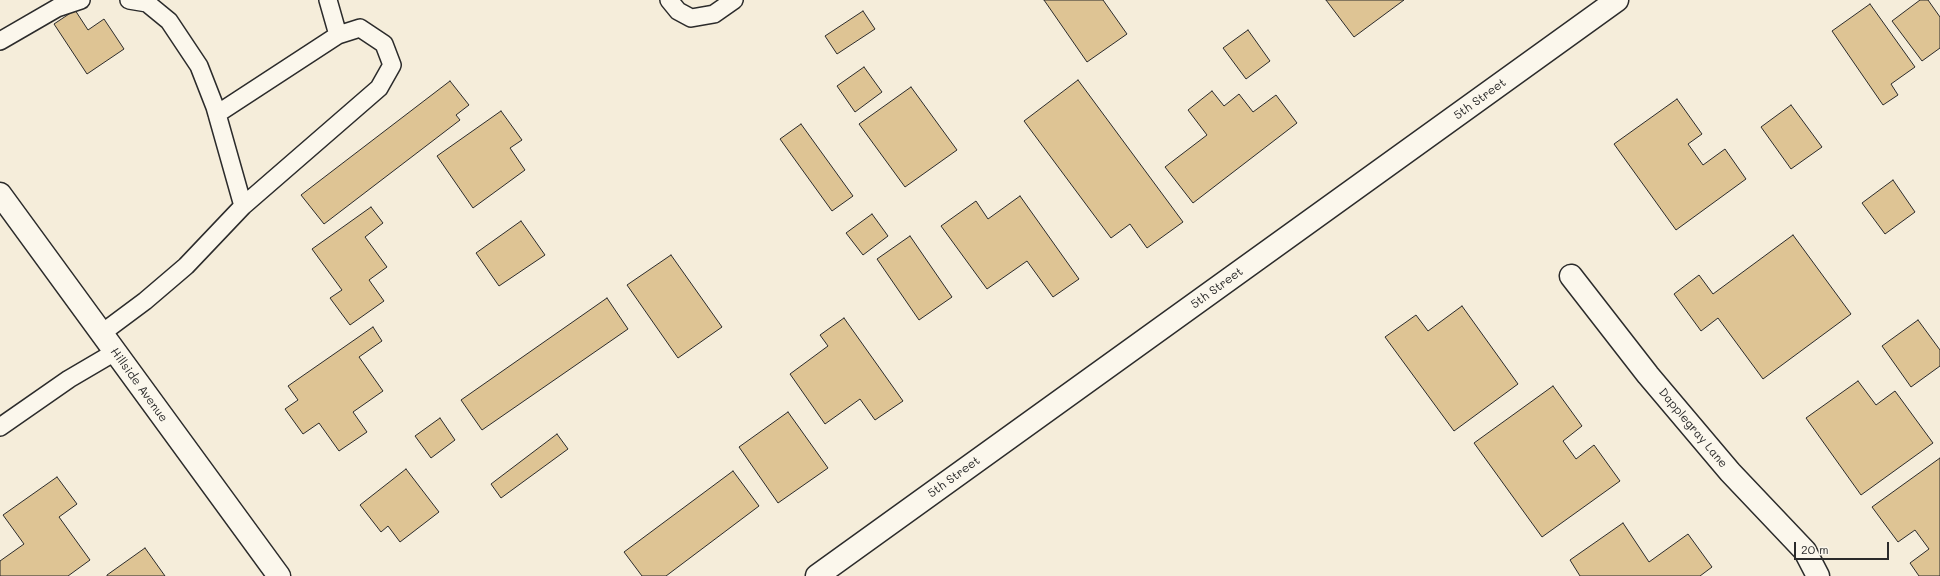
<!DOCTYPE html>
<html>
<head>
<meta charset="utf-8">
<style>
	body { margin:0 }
	#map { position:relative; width:1940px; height:576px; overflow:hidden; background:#f5edda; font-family:Mali,sans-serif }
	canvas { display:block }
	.scale { position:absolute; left:1794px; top:542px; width:95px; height:18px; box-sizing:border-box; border:2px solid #2b2b2b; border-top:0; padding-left:5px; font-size:12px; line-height:14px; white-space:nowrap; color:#2b2b2b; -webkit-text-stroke:3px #fbf7ec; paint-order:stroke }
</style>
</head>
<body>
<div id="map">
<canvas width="1940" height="576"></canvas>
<div class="scale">20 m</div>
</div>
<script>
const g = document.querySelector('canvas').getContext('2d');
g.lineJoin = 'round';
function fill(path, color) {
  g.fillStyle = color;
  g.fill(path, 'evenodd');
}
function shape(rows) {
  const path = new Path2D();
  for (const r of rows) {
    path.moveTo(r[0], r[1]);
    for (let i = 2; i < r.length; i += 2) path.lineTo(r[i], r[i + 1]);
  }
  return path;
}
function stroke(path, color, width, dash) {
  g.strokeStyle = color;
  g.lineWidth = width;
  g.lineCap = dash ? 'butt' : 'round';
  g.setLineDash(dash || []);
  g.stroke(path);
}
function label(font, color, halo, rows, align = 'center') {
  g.font = font + ' Mali,sans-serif';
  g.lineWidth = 4;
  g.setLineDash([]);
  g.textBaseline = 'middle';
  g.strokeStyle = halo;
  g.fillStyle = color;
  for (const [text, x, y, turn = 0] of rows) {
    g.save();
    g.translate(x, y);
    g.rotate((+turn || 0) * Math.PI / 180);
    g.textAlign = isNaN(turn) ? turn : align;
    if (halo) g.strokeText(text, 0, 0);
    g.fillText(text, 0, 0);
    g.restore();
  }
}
const building = shape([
	[1044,0,1103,0,1127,34,1087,62,1044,0],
	[1326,0,1404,0,1354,37,1326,0],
	[1920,0,1928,0,1940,17,1940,48,1922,61,1892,21,1920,0],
	[1870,4,1915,67,1891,84,1898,95,1883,105,1832,31,1870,4],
	[75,10,88,30,104,19,124,49,87,74,54,24,75,10],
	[863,11,875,29,837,54,825,36,863,11],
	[1248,30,1270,61,1246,79,1223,48,1248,30],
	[864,67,882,92,855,112,837,86,864,67],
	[1078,80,1183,222,1147,248,1130,224,1111,238,1024,121,1078,80],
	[450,81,469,105,456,115,460,120,324,224,301,195,450,81],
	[911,87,957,150,905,187,859,124,911,87],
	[1212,91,1224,106,1239,94,1253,112,1276,95,1297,123,1193,203,1165,167,1207,135,1188,110,1212,91],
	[1677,99,1702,134,1688,144,1703,165,1725,149,1746,179,1676,230,1614,144,1677,99],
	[1791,105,1822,147,1791,169,1761,127,1791,105],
	[501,111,522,140,510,148,525,170,473,208,437,156,501,111],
	[801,124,853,196,832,211,780,139,801,124],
	[1893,180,1915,212,1885,234,1862,203,1893,180],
	[1020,196,1079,279,1053,297,1027,261,987,289,941,226,976,201,988,219,1020,196],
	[371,207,383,223,365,237,387,267,369,280,384,301,350,325,330,298,342,290,312,249,371,207],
	[872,214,888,236,863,255,846,233,872,214],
	[521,221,545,255,499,286,476,253,521,221],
	[1793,235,1851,314,1763,379,1718,318,1701,331,1674,294,1699,275,1713,294,1793,235],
	[910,236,952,297,919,320,877,259,910,236],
	[671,255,722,327,678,358,627,285,671,255],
	[607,298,628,329,482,430,461,400,607,298],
	[1462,306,1518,384,1454,431,1385,337,1416,315,1428,331,1462,306],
	[844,318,903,401,875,420,860,399,825,424,790,374,828,346,820,335,844,318],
	[1918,320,1940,350,1940,366,1911,387,1882,346,1918,320],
	[373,327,382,341,359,357,383,391,353,412,367,432,339,451,319,423,303,434,285,409,298,400,288,386,373,327],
	[1858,381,1876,405,1895,391,1933,443,1861,495,1806,418,1858,381],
	[1553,386,1582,426,1563,441,1576,459,1594,445,1620,481,1542,537,1474,443,1553,386],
	[788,412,828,468,778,503,739,447,788,412],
	[440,418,455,440,431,458,415,436,440,418],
	[557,434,568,449,501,498,491,484,557,434],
	[1940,458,1940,576,1919,576,1910,563,1929,549,1915,530,1898,542,1872,507,1940,458],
	[406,469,439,512,400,542,388,526,381,532,360,505,406,469],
	[733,471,759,506,666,576,642,576,624,552,733,471],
	[57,477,77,504,59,517,90,560,68,576,0,576,0,561,24,544,3,515,57,477],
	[1623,523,1649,562,1688,534,1712,567,1700,576,1580,576,1570,560,1623,523],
	[145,548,165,576,107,576,107,575,145,548]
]);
fill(building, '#dec494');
stroke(building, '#2b2b2b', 1);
const lane = shape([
	[328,0,338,35],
	[669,0,678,11,691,18,714,14,734,0],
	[0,41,57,8,81,0],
	[217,114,338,35,360,28,384,44,392,65,379,88,243,206],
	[102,333,145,301,186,266,243,206,215,107,199,66,169,21,147,3,129,0],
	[0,427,69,379,115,352]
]);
const street = shape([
	[0,194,279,576],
	[1571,276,1648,375,1730,472,1805,551,1818,576],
	[817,576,1617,0]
]);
stroke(lane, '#2b2b2b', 20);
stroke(street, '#2b2b2b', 25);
stroke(lane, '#fbf7ec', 17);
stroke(street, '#fbf7ec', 22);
label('12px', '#2b2b2b', '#fbf7ec', [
	["5th Street",1480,99,-36],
	["5th Street",1217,288,-36],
	["Hillside Avenue",139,385,54],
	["Dapplegray Lane",1693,428,50],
	["5th Street",954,477,-36]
]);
</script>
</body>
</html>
